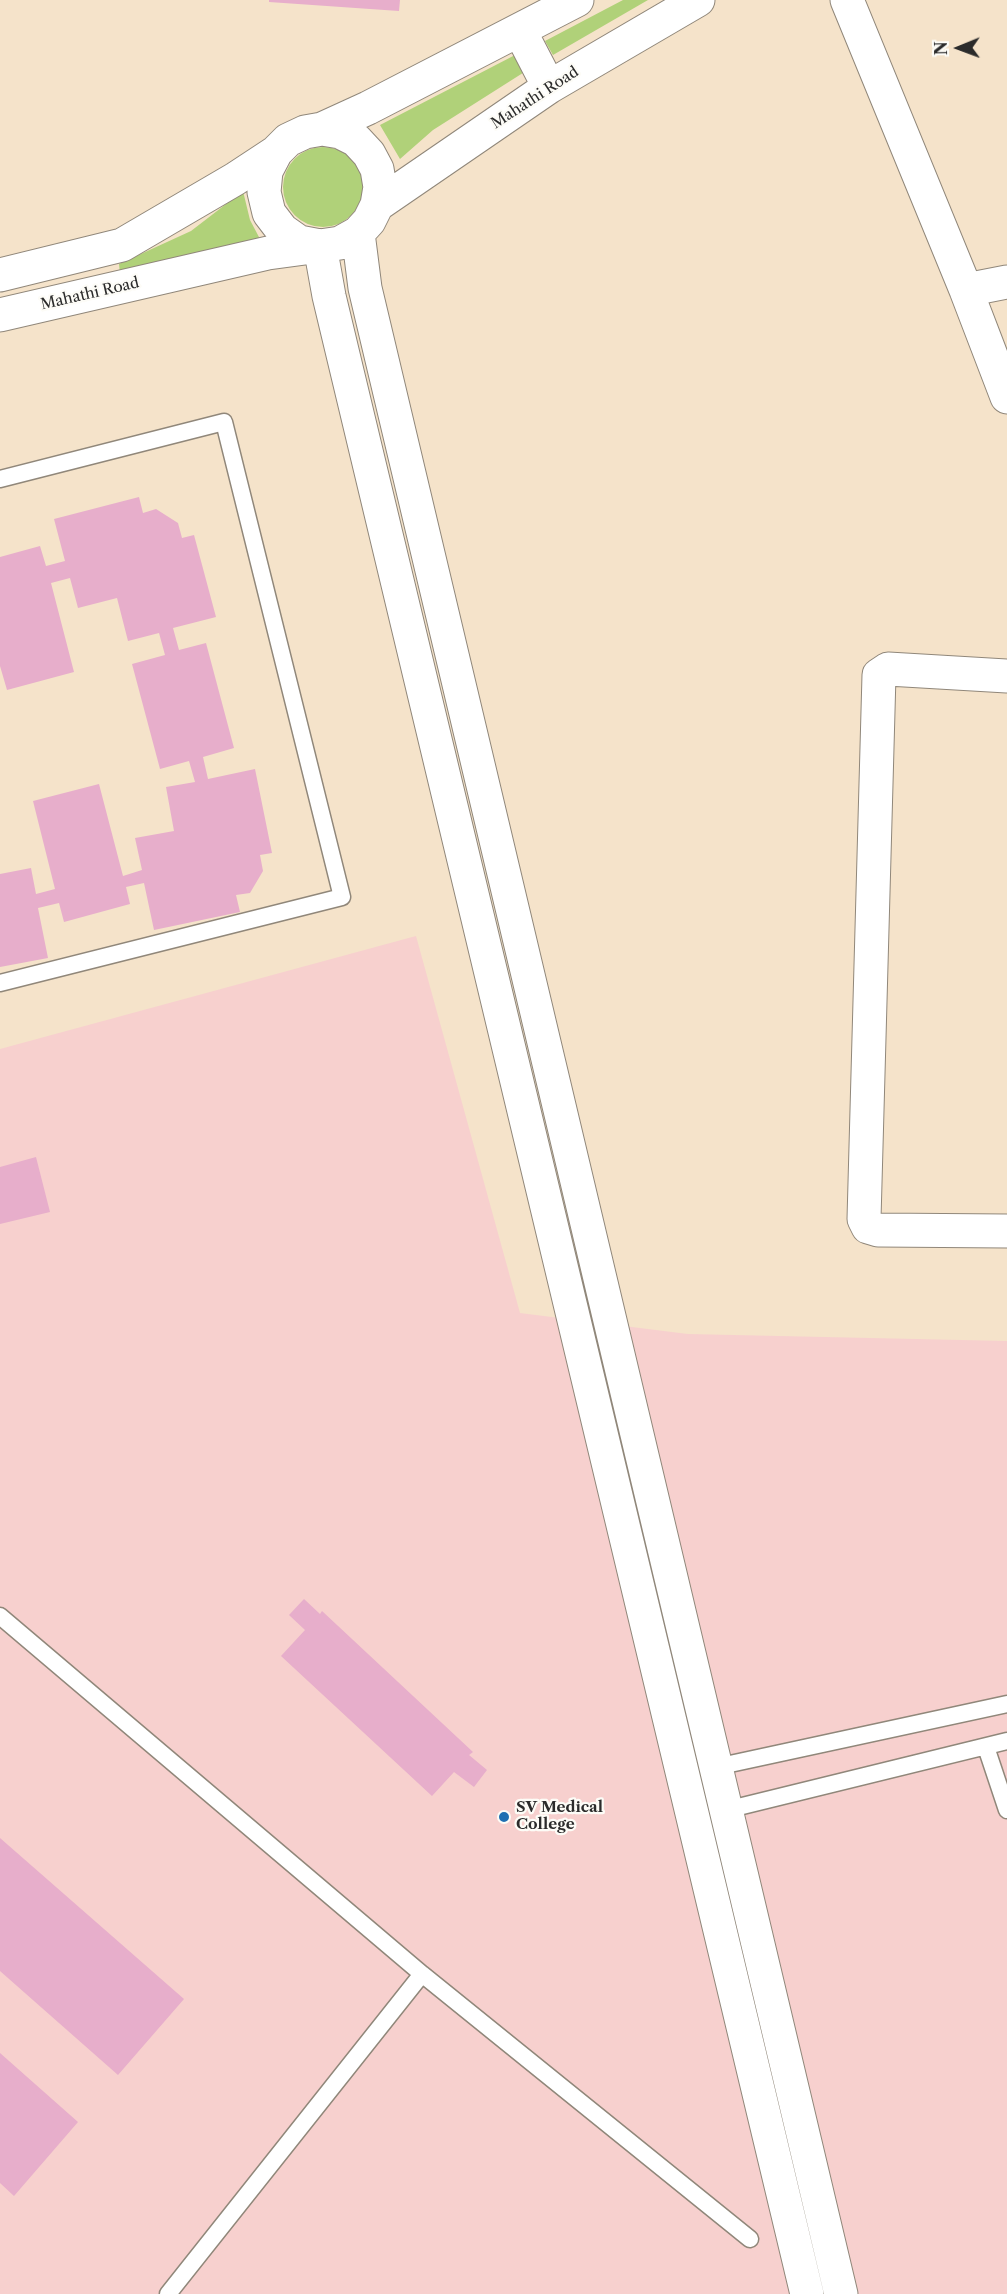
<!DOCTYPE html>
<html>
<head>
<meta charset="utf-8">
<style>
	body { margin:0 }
	#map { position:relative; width:1007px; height:2294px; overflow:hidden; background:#f5e3ca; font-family:"Libre Caslon Text",serif }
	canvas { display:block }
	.north { position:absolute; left:929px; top:18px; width:60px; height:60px; -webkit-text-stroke:4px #fdfcf7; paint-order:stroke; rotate:269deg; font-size:16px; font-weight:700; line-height:24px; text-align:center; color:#2b2b2b }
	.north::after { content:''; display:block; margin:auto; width:21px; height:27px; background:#2b2b2b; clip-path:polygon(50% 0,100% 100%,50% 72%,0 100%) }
</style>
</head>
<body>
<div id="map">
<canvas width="1007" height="2294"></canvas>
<div class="north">N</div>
</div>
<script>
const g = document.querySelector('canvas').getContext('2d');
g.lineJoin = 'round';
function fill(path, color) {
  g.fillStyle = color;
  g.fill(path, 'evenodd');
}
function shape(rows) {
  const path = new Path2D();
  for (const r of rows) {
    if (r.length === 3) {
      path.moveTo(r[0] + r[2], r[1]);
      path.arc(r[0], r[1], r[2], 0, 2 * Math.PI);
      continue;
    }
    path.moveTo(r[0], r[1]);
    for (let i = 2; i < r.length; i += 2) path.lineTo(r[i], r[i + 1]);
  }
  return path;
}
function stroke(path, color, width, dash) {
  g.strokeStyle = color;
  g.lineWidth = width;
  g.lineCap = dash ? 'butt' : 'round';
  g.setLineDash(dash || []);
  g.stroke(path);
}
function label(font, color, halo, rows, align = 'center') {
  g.font = font + ' "Libre Caslon Text",serif';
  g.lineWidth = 4.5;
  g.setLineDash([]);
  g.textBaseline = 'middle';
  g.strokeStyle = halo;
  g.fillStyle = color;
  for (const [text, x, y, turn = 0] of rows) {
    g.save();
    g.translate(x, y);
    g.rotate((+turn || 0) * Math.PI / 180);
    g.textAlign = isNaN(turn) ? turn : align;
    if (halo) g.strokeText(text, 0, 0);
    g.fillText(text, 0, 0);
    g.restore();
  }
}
fill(shape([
	[416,936,520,1313,688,1334,1007,1341,1007,2294,0,2294,0,1049]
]), '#f7d0ce');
fill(shape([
	[623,0,648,0,553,55,545,41],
	[517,54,526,71,433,130,400,159,380,125],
	[323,187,40],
	[243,191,250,220,260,239,120,274,119,264,191,231]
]), '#b0d179');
fill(shape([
	[269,0,400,0,399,11,269,2],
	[139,497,143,513,156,509,178,523,182,538,194,535,216,617,173,628,179,650,206,643,234,748,203,757,208,779,255,769,272,853,260,855,263,871,250,893,236,895,240,912,154,930,144,883,126,887,130,904,64,922,59,903,38,908,48,958,0,967,0,874,31,868,36,894,55,889,33,801,99,784,123,876,142,870,135,838,174,831,166,787,195,782,189,761,160,769,132,664,165,655,159,633,128,641,117,598,78,608,70,578,51,583,74,672,7,690,0,666,0,557,40,546,46,566,65,561,54,519],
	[36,1157,50,1212,0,1224,0,1167],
	[304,1599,320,1614,322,1611,473,1752,469,1755,487,1770,474,1787,454,1772,432,1796,281,1656,305,1630,289,1615],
	[0,1838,184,1999,118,2075,0,1971],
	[0,2053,78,2122,14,2196,0,2183]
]), '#e7aecb');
const service = shape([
	[0,479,224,422,342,897,0,983],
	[0,1616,422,1974,750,2239],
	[986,1747,1007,1810],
	[716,1767,1007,1704],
	[726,1810,1007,1741],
	[168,2294,422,1974]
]);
const minor = shape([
	[847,0,966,290,1007,397],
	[966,290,1007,282],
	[1007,676,888,669,879,675,864,1219,868,1227,878,1230,1007,1231]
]);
const tertiary = shape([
	[520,31,549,87],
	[322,129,368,108,577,0],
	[377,205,380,187,377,169,369,154,356,140,340,132,322,129,305,132,288,140,276,152,266,171,264,192,269,213,282,230,299,242,320,246,340,243,358,233,369,221,377,205,549,87,698,0],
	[358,233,365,288,841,2294],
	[0,275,122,245,235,179,276,152],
	[0,315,268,253,320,246,329,296,807,2294]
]);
stroke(service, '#90877a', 19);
stroke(minor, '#90877a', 35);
stroke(tertiary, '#90877a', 35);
stroke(service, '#fff', 16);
stroke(minor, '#fff', 33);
stroke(tertiary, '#fff', 33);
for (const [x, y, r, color] of [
	[504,1817,6,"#1f6fb2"]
]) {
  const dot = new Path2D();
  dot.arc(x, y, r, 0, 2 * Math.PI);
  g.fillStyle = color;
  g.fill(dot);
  stroke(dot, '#fdfcf7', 2);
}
label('15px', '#2b2b2b', '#fdfcf7', [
	["Mahathi Road",535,98,-33],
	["Mahathi Road",90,294,-13]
]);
label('bold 15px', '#2b2b2b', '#fdfcf7', [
	["SV Medical",516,1808],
	["College",516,1825]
], 'left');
</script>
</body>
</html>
